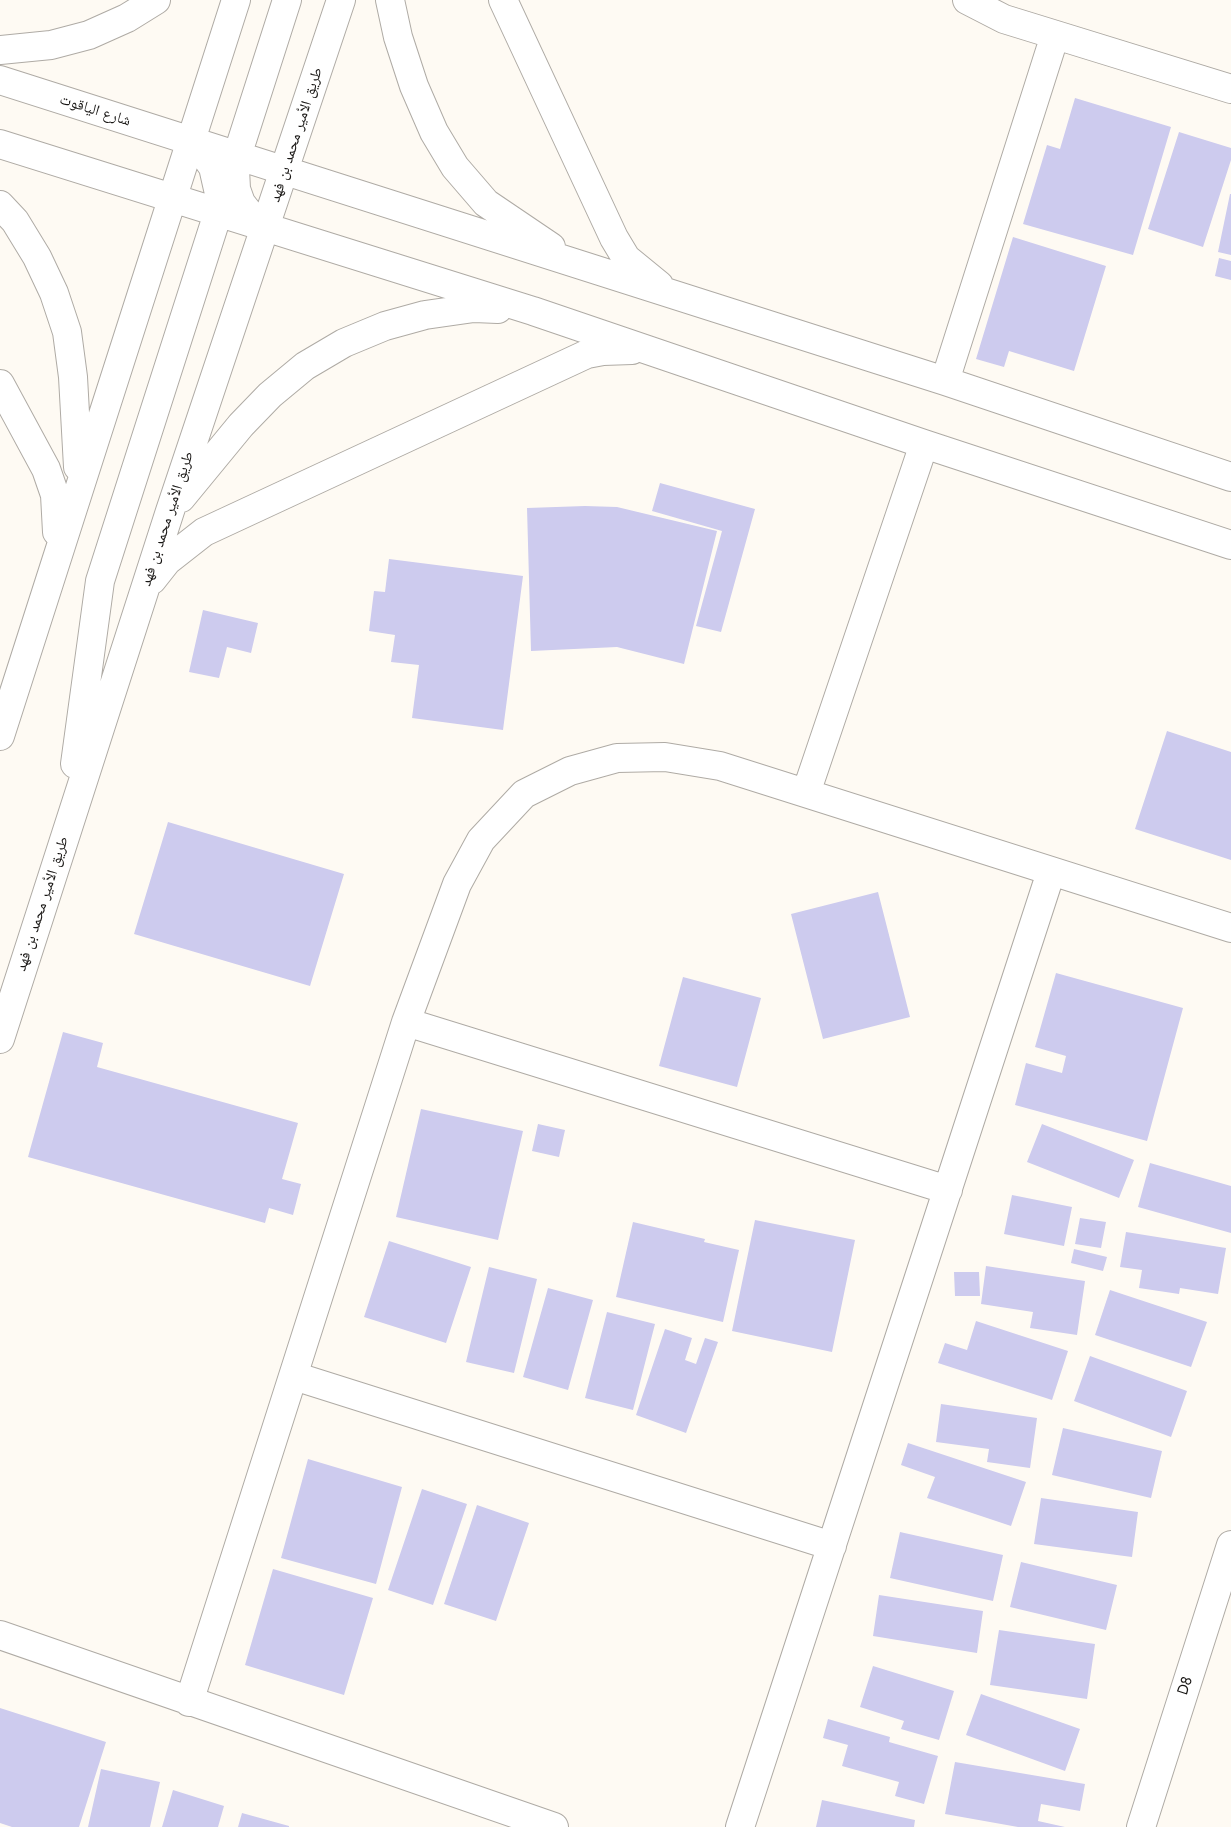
<!DOCTYPE html>
<html>
<head>
<meta charset="utf-8">
<style>
	body { margin:0 }
	canvas { display:block; background:#fefaf3 }
</style>
</head>
<body>
<canvas width="1231" height="1827"></canvas>
<script>
const g = document.querySelector('canvas').getContext('2d');
g.lineJoin = 'round';
function fill(path, color) {
  g.fillStyle = color;
  g.fill(path, 'evenodd');
}
function shape(rows) {
  const path = new Path2D();
  for (const r of rows) {
    path.moveTo(r[0], r[1]);
    for (let i = 2; i < r.length; i += 2) path.lineTo(r[i], r[i + 1]);
  }
  return path;
}
function stroke(path, color, width, dash) {
  g.strokeStyle = color;
  g.lineWidth = width;
  g.lineCap = dash ? 'butt' : 'round';
  g.setLineDash(dash || []);
  g.stroke(path);
}
function label(font, color, halo, rows, align = 'center') {
  g.font = font + ' Jost,"Noto Naskh Arabic",sans-serif';
  g.lineWidth = 5;
  g.setLineDash([]);
  g.textBaseline = 'middle';
  g.strokeStyle = halo;
  g.fillStyle = color;
  for (const [text, x, y, turn = 0] of rows) {
    g.save();
    g.translate(x, y);
    g.rotate((+turn || 0) * Math.PI / 180);
    g.textAlign = isNaN(turn) ? turn : align;
    if (halo) g.strokeText(text, 0, 0);
    g.fillText(text, 0, 0);
    g.restore();
  }
}
fill(shape([
	[1075,98,1171,127,1133,255,1023,224,1047,145,1060,149],
	[1179,132,1231,148,1231,160,1203,247,1148,229],
	[1230,194,1231,194,1231,255,1218,252],
	[1013,237,1106,266,1074,371,1009,351,1004,367,976,359],
	[1219,258,1231,261,1231,280,1215,276],
	[660,483,755,509,721,632,696,626,722,531,652,511],
	[585,506,617,507,717,531,684,664,617,647,531,651,527,508],
	[389,559,523,576,503,730,412,718,419,665,391,662,395,635,369,631,374,591,385,592],
	[203,610,258,623,251,653,227,647,219,678,189,672],
	[1167,731,1231,752,1231,860,1135,829],
	[168,822,344,874,310,986,134,934],
	[878,892,910,1017,823,1039,791,914],
	[1056,973,1183,1008,1147,1141,1015,1105,1026,1063,1062,1073,1066,1056,1035,1047],
	[683,977,761,998,737,1087,659,1066],
	[63,1032,103,1043,97,1067,298,1123,282,1179,301,1184,293,1215,269,1208,265,1223,28,1157],
	[421,1109,523,1131,498,1240,396,1217],
	[538,1124,565,1130,559,1157,532,1151],
	[1042,1124,1134,1160,1119,1198,1027,1162],
	[1150,1163,1231,1186,1231,1233,1138,1207],
	[1012,1195,1072,1207,1064,1246,1004,1234],
	[1080,1218,1106,1222,1101,1248,1075,1244],
	[755,1220,855,1240,832,1352,732,1331],
	[633,1222,705,1239,704,1242,739,1250,723,1322,616,1297],
	[1126,1232,1226,1248,1218,1294,1180,1288,1179,1294,1139,1288,1142,1270,1120,1267],
	[389,1241,471,1267,446,1343,364,1317],
	[1074,1249,1107,1257,1103,1271,1071,1263],
	[986,1266,1085,1281,1077,1335,1030,1328,1033,1312,981,1304],
	[489,1267,537,1279,514,1373,466,1362],
	[954,1272,979,1272,980,1296,955,1296],
	[548,1288,593,1300,568,1390,523,1377],
	[1110,1290,1207,1322,1191,1367,1095,1335],
	[607,1312,655,1324,633,1410,585,1398],
	[976,1321,1068,1351,1052,1400,938,1363,945,1343,967,1350],
	[665,1329,692,1338,685,1360,696,1364,705,1338,718,1342,686,1433,636,1415],
	[1090,1356,1187,1391,1171,1437,1074,1401],
	[941,1404,1037,1418,1030,1468,987,1462,989,1449,936,1442],
	[1063,1428,1162,1451,1151,1498,1052,1475],
	[908,1443,1026,1482,1011,1526,927,1498,935,1477,901,1465],
	[308,1459,402,1487,376,1584,281,1558],
	[422,1489,467,1504,433,1605,388,1590],
	[1041,1498,1138,1512,1132,1557,1034,1544],
	[477,1505,529,1523,496,1621,444,1604],
	[900,1532,1003,1555,993,1601,890,1578],
	[1021,1562,1117,1585,1106,1630,1010,1607],
	[273,1569,373,1598,344,1695,245,1665],
	[879,1595,983,1611,977,1653,873,1636],
	[999,1630,1095,1644,1087,1699,990,1685],
	[873,1666,954,1691,939,1740,901,1729,904,1721,860,1707],
	[981,1694,1080,1729,1065,1771,966,1735],
	[0,1708,106,1742,79,1827,12,1827,0,1823],
	[828,1719,890,1737,889,1742,938,1756,924,1804,895,1796,899,1782,842,1766,848,1745,823,1738],
	[955,1762,1085,1784,1080,1811,1041,1804,1038,1821,1065,1827,1018,1827,945,1814],
	[101,1769,160,1782,150,1827,88,1827],
	[173,1790,224,1806,218,1827,162,1827],
	[822,1800,915,1820,914,1827,816,1827],
	[242,1813,289,1826,289,1827,238,1827]
]), '#cdcbee');
const minor = shape([
	[390,0,398,37,414,86,434,132,455,167,486,203,551,247],
	[503,0,614,238,626,258,659,285],
	[967,0,1004,19,1231,89],
	[0,50,51,45,89,35,127,18,156,0],
	[0,80,945,381,1231,477],
	[0,144,533,311,924,444,1231,545],
	[0,205,15,221,37,257,54,293,67,332,73,377,78,467],
	[265,228,252,217,241,203,236,189,235,169,237,156,287,0],
	[945,381,1055,35],
	[0,384,46,469,55,495,57,532],
	[181,498,241,425,270,395,305,366,344,343,385,326,425,315,474,308,498,309],
	[152,580,167,561,204,532,587,354,603,351,632,350],
	[0,736,236,0],
	[75,764,100,581,218,213,220,198,213,167,203,153,189,141],
	[806,793,924,444],
	[406,1022,948,1190],
	[0,1039,170,511,341,0],
	[294,1376,832,1546],
	[0,1635,554,1827],
	[189,1702,406,1022,457,884,481,840,524,794,570,771,617,758,665,757,720,766,1231,928],
	[740,1827,1051,872],
	[1141,1827,1231,1545]
]);
stroke(minor, '#afaba5', 30);
stroke(minor, '#fff', 28);
label('15px', '#181614', '#fff', [
	["شارع الياقوت",95,111,18],
	["طريق الأمير محمد بن فهد",297,135,-72],
	["طريق الأمير محمد بن فهد",168,519,-72],
	["طريق الأمير محمد بن فهد",43,904,-72],
	["D8",1186,1686,-72]
]);
</script>
</body>
</html>
